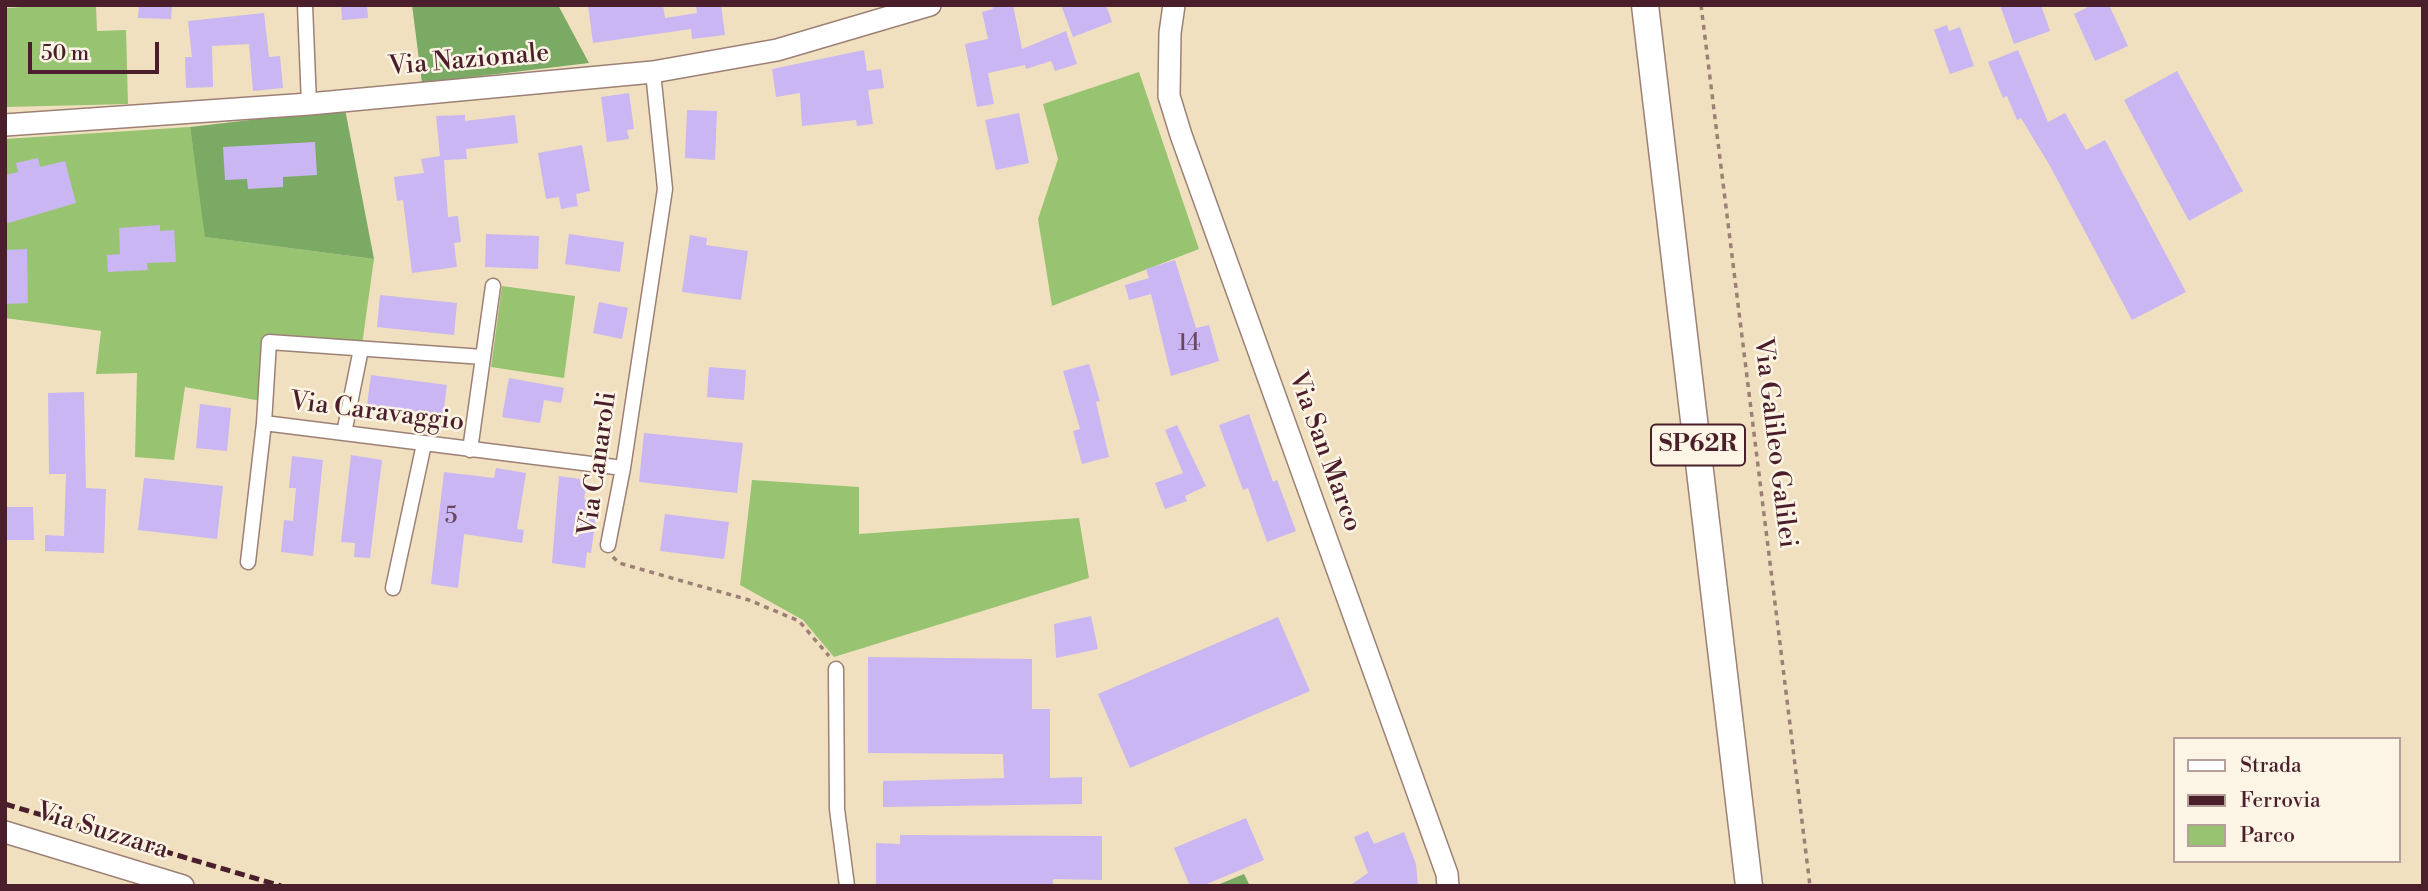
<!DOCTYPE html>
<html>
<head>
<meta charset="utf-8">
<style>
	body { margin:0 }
	#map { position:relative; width:2428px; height:891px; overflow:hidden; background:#f0e0bf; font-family:"Libre Bodoni",serif }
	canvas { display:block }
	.frame { position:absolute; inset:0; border:7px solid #4a1f2b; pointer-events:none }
	.legend { position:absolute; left:2173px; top:737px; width:228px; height:126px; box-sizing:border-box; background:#fcf5e5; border:2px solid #b59f9b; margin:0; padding:9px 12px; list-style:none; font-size:21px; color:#4a1f2b }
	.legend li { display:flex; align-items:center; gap:14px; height:35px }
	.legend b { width:35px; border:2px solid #b59f9b }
	.scale { position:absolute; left:28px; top:42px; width:131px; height:32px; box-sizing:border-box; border:4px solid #4a1f2b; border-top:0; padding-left:9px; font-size:21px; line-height:24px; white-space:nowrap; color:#4a1f2b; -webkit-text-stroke:5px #fcf5e5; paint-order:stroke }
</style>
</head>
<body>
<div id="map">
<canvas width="2428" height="891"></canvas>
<div class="frame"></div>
<ul class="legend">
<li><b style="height:9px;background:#fff"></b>Strada</li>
<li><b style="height:9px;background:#4a1f2b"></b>Ferrovia</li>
<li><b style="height:19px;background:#98c472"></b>Parco</li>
</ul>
<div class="scale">50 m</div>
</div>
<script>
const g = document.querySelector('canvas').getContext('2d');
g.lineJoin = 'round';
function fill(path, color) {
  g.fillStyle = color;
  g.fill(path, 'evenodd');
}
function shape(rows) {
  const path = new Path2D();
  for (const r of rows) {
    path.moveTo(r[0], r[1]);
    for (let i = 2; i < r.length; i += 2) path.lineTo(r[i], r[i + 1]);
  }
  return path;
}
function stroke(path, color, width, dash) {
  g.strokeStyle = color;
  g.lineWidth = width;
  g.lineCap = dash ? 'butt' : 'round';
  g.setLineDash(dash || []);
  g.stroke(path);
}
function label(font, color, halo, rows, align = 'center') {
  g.font = font + ' "Libre Bodoni",serif';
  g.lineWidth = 5;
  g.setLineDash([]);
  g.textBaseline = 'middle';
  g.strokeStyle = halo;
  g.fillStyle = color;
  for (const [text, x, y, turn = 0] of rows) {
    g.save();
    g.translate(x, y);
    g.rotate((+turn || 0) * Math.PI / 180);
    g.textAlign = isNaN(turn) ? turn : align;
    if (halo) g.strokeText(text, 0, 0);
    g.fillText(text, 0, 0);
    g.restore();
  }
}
fill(shape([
	[55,5,96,5,97,31,126,30,128,104,5,107,5,8],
	[1139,72,1199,249,1052,306,1038,219,1058,159,1043,104],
	[190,127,206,237,374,259,362,345,265,339,261,401,185,387,174,460,135,457,137,373,96,374,101,331,5,318,5,139],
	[502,286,575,296,564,378,491,367],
	[752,480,859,487,859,534,1079,518,1089,578,834,657,803,620,740,585]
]), '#98c472');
fill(shape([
	[412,5,558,5,589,63,422,83],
	[345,109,374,259,205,237,190,127],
	[1244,874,1250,886,1215,886]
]), '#7aaa64');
fill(shape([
	[139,5,172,5,171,19,138,18],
	[341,5,367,5,368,18,342,20],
	[588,5,663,5,665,18,697,13,696,5,721,5,725,35,692,39,691,29,593,43],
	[992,5,1013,5,1022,49,1066,31,1077,64,1055,71,1051,61,1026,69,1025,65,988,73,994,104,977,107,965,44,988,39,982,12,993,9],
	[1061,5,1106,5,1112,22,1073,37],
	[2000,5,2041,5,2050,31,2014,44],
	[2092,5,2109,5,2128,46,2095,61,2074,14],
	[264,13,269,57,280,56,283,88,253,91,249,44,212,46,213,87,186,88,185,57,192,57,188,21],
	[1947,25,1949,31,1960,27,1974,66,1950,74,1934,30],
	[864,50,867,71,881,69,884,88,868,90,873,124,857,126,856,120,802,126,800,93,776,97,772,69],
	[2018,50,2048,122,2065,113,2086,150,2105,140,2186,292,2132,320,2050,166,2021,118,2017,120,2007,96,2003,98,1988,62],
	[2177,71,2243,191,2189,221,2124,100],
	[629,93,634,129,627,130,629,139,607,142,601,97],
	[687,110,717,111,715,160,685,158],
	[1019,113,1029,163,996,170,985,120],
	[465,115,465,121,515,115,518,143,466,149,467,159,444,160,448,217,458,216,461,242,454,243,457,267,412,273,403,200,397,201,394,177,424,173,421,159,440,156,436,116],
	[315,142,317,175,283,177,283,187,248,189,247,179,225,180,223,147],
	[582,145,590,191,576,194,578,206,561,209,559,197,546,199,538,153],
	[38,158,40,167,65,161,76,203,5,224,5,175,18,172,16,163],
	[160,225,160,231,174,230,176,262,147,263,148,270,108,272,107,255,120,254,119,228],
	[486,234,539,236,538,269,485,267],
	[569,234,624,242,620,272,565,264],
	[690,235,707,238,706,245,748,251,741,300,682,292],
	[27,249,28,303,5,304,5,250],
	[1175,260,1196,328,1209,325,1219,361,1171,376,1151,294,1129,300,1125,285,1149,278,1146,269],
	[380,295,457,303,454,335,377,327],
	[599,302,628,308,622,339,593,333],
	[1089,364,1100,401,1096,402,1109,457,1082,464,1073,431,1080,429,1063,371],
	[709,367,746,370,744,400,707,397],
	[371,375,447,385,443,415,367,405],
	[509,378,564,388,561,403,544,400,540,423,502,417],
	[84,392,86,488,106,489,104,553,45,551,45,535,64,536,66,474,49,474,48,393],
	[200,404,231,408,227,451,196,448],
	[1249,414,1273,482,1277,480,1296,531,1267,542,1248,488,1243,490,1219,425],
	[1177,425,1206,486,1185,496,1187,501,1165,509,1155,483,1183,473,1165,430],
	[644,433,743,443,737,493,639,482],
	[351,455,382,460,370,558,354,557,355,543,341,542],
	[292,456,323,460,313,556,281,552,284,520,293,521,296,488,289,488],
	[496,468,526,473,517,529,524,530,522,543,464,534,458,588,431,584,444,472,494,478],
	[559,476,587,480,584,499,598,501,591,553,587,552,585,568,552,563],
	[144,478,223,486,217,539,138,530],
	[5,507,33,507,34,540,5,540],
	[665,514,729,522,724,559,660,551],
	[1091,616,1098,649,1056,658,1054,624],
	[1278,617,1310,691,1130,768,1098,694],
	[868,657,1032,659,1032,709,1050,709,1050,778,1082,777,1082,804,883,807,883,781,1004,778,1003,754,868,753],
	[1246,818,1264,860,1202,886,1190,886,1174,848],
	[1368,831,1374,844,1404,832,1416,864,1418,886,1349,886,1368,873,1354,837],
	[900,835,1102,836,1102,880,1053,879,1053,886,876,886,876,843,900,844]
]), '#c9b6f3');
const street = shape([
	[305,5,309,104],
	[264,423,269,342,483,357],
	[344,433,361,349],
	[470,450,493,286],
	[608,545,623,468,665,189,653,72],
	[248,562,264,423,623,468],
	[393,588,424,444],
	[836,669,837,809,847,886]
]);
const secondary = shape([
	[1174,5,1170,33,1169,96,1181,135,1447,874,1448,886],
	[5,125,309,104,653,72,777,50,930,5],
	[5,832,183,886]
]);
const highway = shape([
	[1645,5,1749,886]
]);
stroke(street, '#9d8075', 17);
stroke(secondary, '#9d8075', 24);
stroke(highway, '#9d8075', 29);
stroke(shape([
	[1701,5,1810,886],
	[613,557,619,563,749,600,799,621,829,656]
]), '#9d8075', 3.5, [5, 5]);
stroke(street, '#fff', 14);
stroke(secondary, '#fff', 21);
stroke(highway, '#fff', 26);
stroke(shape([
	[5,804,281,886]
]), '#4a1f2b', 5, [10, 5]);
label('23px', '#6a455d', null, [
	["14",1189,344],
	["5",451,517]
]);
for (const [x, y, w] of [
	[1698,445,94]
]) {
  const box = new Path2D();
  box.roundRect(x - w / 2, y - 20.5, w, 41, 5);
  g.fillStyle = '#fcf5e5';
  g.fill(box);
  stroke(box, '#4a1f2b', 2);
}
label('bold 24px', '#4a1f2b', null, [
	["SP62R",1698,445]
]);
label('26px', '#4a1f2b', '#fcf5e5', [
	["Via Nazionale",469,61,-5],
	["Via Caravaggio",377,413,7],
	["Via Galileo Galilei",1774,443,83],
	["Via San Marco",1324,452,70],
	["Via Canaroli",599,464,-82],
	["Via Suzzara",102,832,17]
]);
</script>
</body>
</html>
